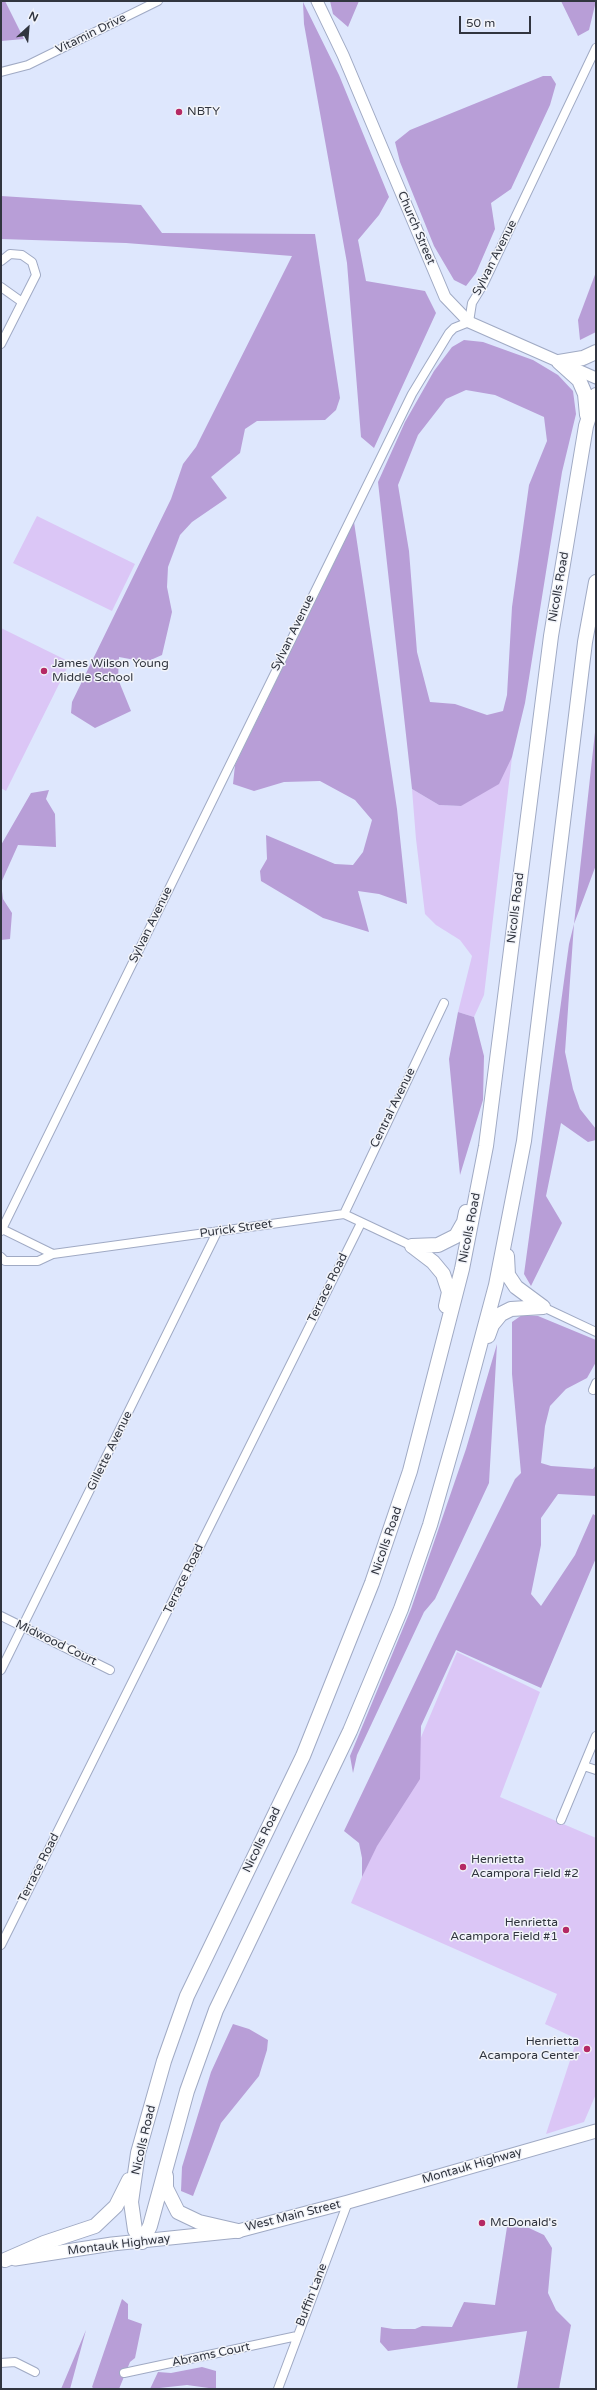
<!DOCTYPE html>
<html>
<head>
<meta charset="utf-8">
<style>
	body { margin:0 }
	#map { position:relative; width:597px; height:2390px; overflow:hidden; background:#dee7fd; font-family:"Varela Round",sans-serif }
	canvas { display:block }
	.frame { position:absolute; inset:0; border:2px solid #31353f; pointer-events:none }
	.north { position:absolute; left:8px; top:8px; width:40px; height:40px; -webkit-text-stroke:3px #f2f4fa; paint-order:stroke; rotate:26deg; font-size:11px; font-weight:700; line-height:16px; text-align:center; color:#31353f }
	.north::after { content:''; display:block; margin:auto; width:14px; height:18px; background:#31353f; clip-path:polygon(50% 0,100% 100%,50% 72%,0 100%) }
	.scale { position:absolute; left:459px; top:16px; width:72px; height:18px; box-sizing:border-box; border:2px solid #31353f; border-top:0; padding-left:5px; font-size:12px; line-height:14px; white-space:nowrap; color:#31353f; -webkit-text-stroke:3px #f2f4fa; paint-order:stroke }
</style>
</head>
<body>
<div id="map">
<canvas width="597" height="2390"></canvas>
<div class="frame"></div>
<div class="north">N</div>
<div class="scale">50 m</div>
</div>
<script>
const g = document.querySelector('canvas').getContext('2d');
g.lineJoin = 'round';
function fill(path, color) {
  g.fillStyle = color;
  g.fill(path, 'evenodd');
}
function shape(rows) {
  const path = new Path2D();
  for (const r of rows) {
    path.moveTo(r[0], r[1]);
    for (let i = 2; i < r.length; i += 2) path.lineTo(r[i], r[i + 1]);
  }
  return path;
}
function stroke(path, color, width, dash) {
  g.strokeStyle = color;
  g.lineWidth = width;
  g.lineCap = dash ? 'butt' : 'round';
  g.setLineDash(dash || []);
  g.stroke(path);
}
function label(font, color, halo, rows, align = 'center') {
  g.font = font + ' "Varela Round",sans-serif';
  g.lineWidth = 3;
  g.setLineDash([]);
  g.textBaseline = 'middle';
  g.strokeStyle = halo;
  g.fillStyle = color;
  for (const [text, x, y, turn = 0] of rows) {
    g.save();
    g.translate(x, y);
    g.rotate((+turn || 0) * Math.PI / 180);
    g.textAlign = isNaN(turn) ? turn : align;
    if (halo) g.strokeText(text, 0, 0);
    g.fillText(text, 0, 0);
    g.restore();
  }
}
fill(shape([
	[37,516,135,564,112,611,13,563],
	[1,628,70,662,6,791,1,788],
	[512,757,484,995,474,1017,458,1012,472,956,460,940,436,925,425,914,416,839,412,789,439,805,461,806],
	[457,1652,540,1692,500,1797,596,1838,596,2094,584,2122,546,2134,577,2039,545,2024,557,1994,351,1903]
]), '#dbc6f6');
fill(shape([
	[1,1,5,1,24,39,1,41],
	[330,1,359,1,348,27,333,14],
	[561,1,596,1,589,30,578,36],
	[303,2,339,75,389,197,379,215,358,240,366,281,425,291,436,313,374,448,361,437,347,263,304,24],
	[543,76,551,76,556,84,550,105,511,189,491,203,495,229,476,273,466,286,454,280,434,246,400,162,395,142,410,130],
	[1,196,141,205,162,233,315,234,340,398,336,410,325,420,257,421,245,429,240,453,211,477,227,498,192,522,180,535,168,567,167,587,172,612,162,655,146,662,119,657,118,679,131,711,95,728,71,713,72,702,171,499,183,464,196,447,292,256,126,243,1,239],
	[596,272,596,332,580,340,578,320],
	[464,340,483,342,533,360,558,375,573,391,576,414,562,472,525,703,512,757,499,784,461,806,439,805,412,789,378,482,405,422,434,371,452,347],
	[466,390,495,395,544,417,547,441,529,485,512,607,507,695,503,711,487,715,455,704,430,702,417,652,409,551,398,485,418,435,446,399],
	[354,522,397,809,407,904,379,894,358,891,369,932,323,918,261,881,260,871,267,859,266,835,335,864,353,865,363,852,372,820,355,800,320,781,284,782,254,791,233,784,235,765],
	[596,723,596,865,574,924,565,1052,573,1089,580,1109,596,1129,596,1140,588,1142,561,1123,546,1196,562,1223,531,1286,524,1274,569,944,574,924],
	[49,790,46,799,55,814,56,847,18,845,1,883,1,845,31,793],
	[1,883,3,899,12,913,10,939,1,940],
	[458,1012,474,1017,484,1056,483,1100,460,1175,449,1059],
	[522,1315,538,1316,596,1340,596,1362,587,1378,566,1389,550,1406,545,1426,541,1463,551,1466,593,1469,596,1465,596,1496,558,1494,541,1518,541,1545,531,1594,541,1606,575,1555,593,1514,596,1516,596,1558,541,1688,456,1650,421,1726,420,1779,377,1846,362,1877,362,1858,359,1843,344,1831,438,1634,515,1479,521,1473,512,1374,512,1322],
	[497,1344,489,1483,435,1599,424,1612,357,1755,353,1773,350,1756,411,1609,466,1449],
	[233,2024,249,2029,268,2040,267,2050,259,2076,221,2123,193,2196,181,2191,182,2167,211,2072],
	[507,2227,529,2228,544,2235,552,2248,548,2293,556,2310,571,2325,559,2389,517,2389,527,2331,388,2351,380,2342,381,2327,393,2329,415,2329,422,2326,452,2327,464,2302,495,2305],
	[122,2299,128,2304,128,2319,142,2324,135,2358,130,2362,119,2389,94,2389,92,2387],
	[86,2330,70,2389,61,2389],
	[202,2367,216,2371,216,2389,187,2385,150,2389,158,2372,171,2373]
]), '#b89ed7');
const minor = shape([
	[1,72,28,65,158,1],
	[1,261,10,254,22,255,32,262,36,275,1,344],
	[1,287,22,302],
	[344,1214,444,1003],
	[1,1231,412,394,449,333,454,328,469,322,472,303,483,285,596,48],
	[53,1254,344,1214,412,1246],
	[1,1257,5,1261,38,1261,53,1254,2,1229],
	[543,1307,596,1332],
	[593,1390,596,1383],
	[1,1616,110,1670],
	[1,1670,217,1232],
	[584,1766,596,1770],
	[561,1820,596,1736],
	[1,1945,361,1223],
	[1,2363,15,2362,35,2372],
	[124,2373,297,2336],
	[278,2389,348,2202]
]);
const tertiary = shape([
	[317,1,343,55,445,297,469,322,596,378]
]);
const primary = shape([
	[15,2259,112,2244,238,2231,348,2202,596,2131]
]);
const trunk = shape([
	[559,362,579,380,585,394,587,415],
	[559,362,583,358,596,352],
	[412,1246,438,1245,456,1236,464,1222,466,1212],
	[412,1246,433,1262,443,1274,449,1292,446,1306],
	[507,1256,508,1275,516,1287,543,1307],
	[488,1336,492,1325,501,1314,511,1309,543,1307],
	[166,2176,166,2188,178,2212,199,2222,238,2231],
	[142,2242,135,2230,131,2202,138,2153,164,2061,187,1996,303,1756,372,1583,410,1471,462,1269,486,1146,551,636,586,426,596,395],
	[142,2242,150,2226,187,2091,216,2010,350,1731,401,1609,430,1525,461,1416,496,1285,524,1141,585,642,596,582],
	[5,2260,44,2243,95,2226,116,2206,129,2180]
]);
stroke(minor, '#a0aac4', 10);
stroke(tertiary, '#a0aac4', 13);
stroke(primary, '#a0aac4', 15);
stroke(trunk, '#a0aac4', 16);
stroke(minor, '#fff', 8);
stroke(tertiary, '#fff', 11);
stroke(primary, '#fff', 13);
stroke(trunk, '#fff', 14);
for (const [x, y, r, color] of [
	[179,112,4,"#b52964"],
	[44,671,4,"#b52964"],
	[463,1867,4,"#b52964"],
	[566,1930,4,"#b52964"],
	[587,2049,4,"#b52964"],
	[482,2223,4,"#b52964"]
]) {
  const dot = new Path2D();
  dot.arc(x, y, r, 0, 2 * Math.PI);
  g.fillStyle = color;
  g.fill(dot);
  stroke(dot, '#f2f4fa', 1.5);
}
label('12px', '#31353f', '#f2f4fa', [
	["Vitamin Drive",91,34,-26],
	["Church Street",416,228,67],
	["Sylvan Avenue",495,258,-63],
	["Nicolls Road",559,587,-80],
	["Sylvan Avenue",293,633,-64],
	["Nicolls Road",516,908,-83],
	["Sylvan Avenue",151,925,-64],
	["Central Avenue",393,1108,-64],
	["Nicolls Road",470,1228,-79],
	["Purick Street",236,1229,-8],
	["Terrace Road",328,1288,-64],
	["Gillette Avenue",110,1451,-64],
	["Nicolls Road",387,1541,-71],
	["Terrace Road",184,1579,-64],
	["Midwood Court",56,1643,26],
	["Nicolls Road",262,1840,-64],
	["Terrace Road",39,1868,-63],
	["Nicolls Road",144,2140,-77],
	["Montauk Highway",472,2166,-16],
	["West Main Street",293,2216,-14],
	["Montauk Highway",119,2245,-7],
	["Buffin Lane",312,2295,-69],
	["Abrams Court",211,2355,-12]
]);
label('12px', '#31353f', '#f2f4fa', [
	["NBTY",187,112],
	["James Wilson Young",52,664],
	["Middle School",52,678],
	["Henrietta",471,1860],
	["Acampora Field #2",471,1874],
	["Henrietta",558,1923,"right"],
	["Acampora Field #1",558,1937,"right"],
	["Henrietta",579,2042,"right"],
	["Acampora Center",579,2056,"right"],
	["McDonald's",490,2223]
], 'left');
</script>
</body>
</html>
